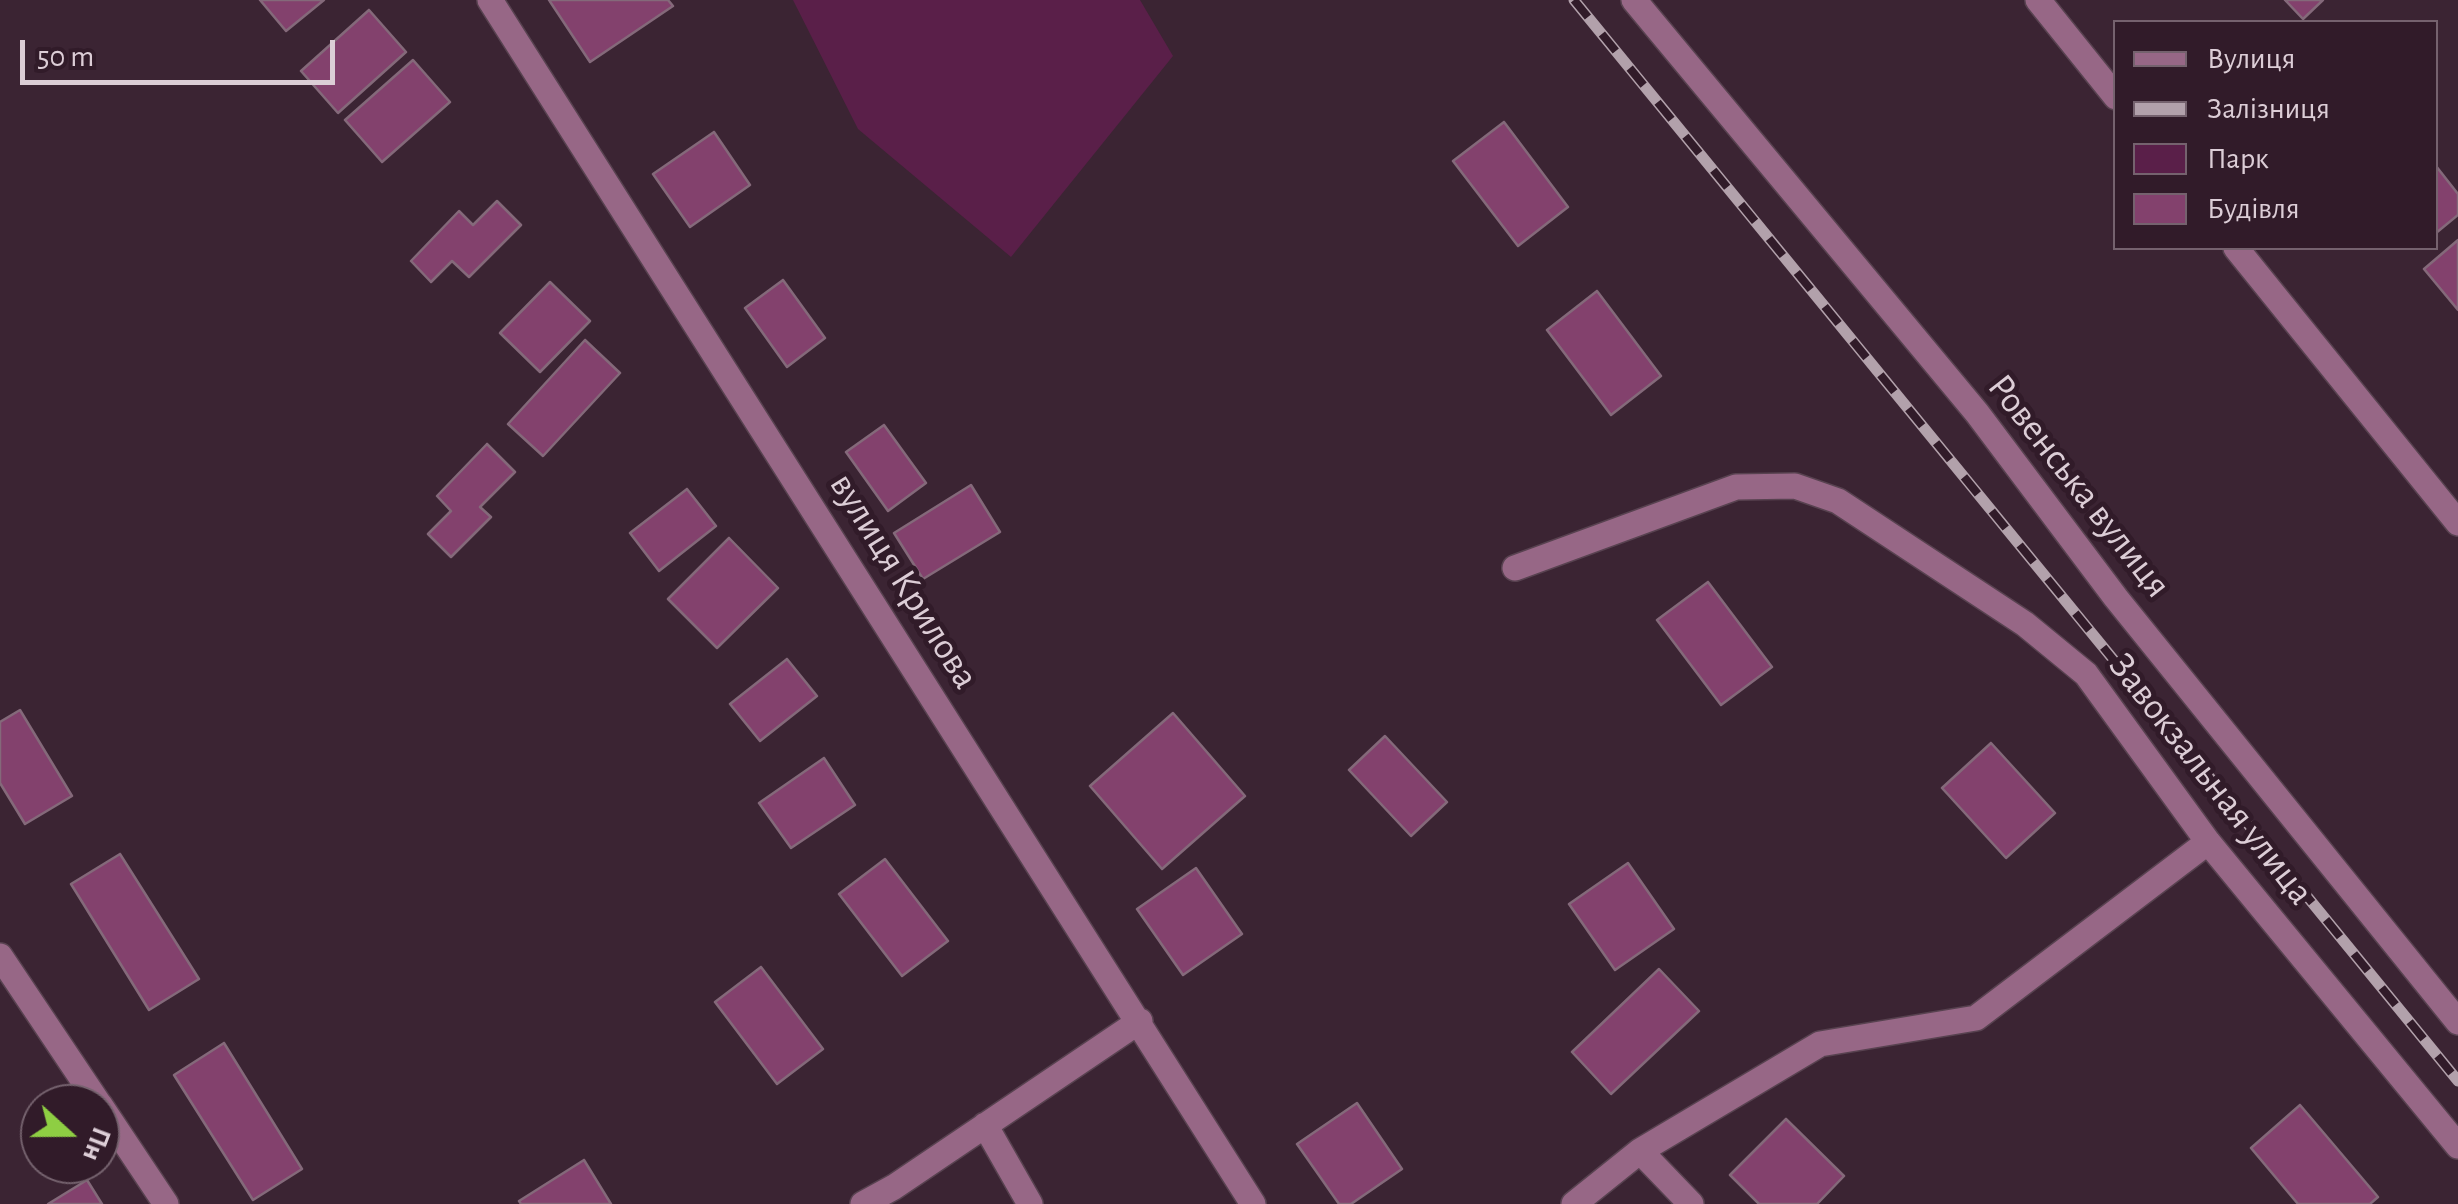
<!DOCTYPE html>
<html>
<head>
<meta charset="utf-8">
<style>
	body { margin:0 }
	#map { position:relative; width:2458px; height:1204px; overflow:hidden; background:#3b2433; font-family:"Alegreya Sans",sans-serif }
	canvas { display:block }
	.legend { position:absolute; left:2113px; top:20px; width:325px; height:230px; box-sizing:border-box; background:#311b29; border:2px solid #75626e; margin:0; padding:12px 18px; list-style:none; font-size:30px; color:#dccdd6 }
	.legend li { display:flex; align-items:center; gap:20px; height:50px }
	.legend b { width:50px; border:2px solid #75626e }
	.north { position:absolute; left:20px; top:1084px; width:100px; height:100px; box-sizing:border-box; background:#311b29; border:2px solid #75626e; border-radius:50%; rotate:111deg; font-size:28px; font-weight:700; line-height:40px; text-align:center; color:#dccdd6 }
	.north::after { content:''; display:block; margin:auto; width:35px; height:45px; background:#8ece43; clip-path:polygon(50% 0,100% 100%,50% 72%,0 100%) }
	.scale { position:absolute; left:20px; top:40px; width:315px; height:45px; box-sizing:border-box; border:5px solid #dccdd6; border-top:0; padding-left:12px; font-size:30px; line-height:35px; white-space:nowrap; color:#dccdd6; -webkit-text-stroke:8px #311b29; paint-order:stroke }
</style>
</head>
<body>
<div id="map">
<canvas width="2458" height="1204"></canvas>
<ul class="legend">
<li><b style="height:12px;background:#976786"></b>Вулиця</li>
<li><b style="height:12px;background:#b2a1ab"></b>Залізниця</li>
<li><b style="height:28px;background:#5a1f49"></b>Парк</li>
<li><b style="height:28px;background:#83416d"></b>Будівля</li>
</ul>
<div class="north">Пн</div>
<div class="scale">50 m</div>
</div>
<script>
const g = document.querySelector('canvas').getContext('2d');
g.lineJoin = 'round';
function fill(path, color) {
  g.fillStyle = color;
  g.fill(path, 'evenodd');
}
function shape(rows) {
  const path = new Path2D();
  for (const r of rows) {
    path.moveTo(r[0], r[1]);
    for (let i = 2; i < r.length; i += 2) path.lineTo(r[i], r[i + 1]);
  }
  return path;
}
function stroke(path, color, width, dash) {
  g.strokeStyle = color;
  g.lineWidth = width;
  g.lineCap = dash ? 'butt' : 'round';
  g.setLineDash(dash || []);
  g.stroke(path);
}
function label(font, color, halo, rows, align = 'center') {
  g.font = font + ' "Alegreya Sans",sans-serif';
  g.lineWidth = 10;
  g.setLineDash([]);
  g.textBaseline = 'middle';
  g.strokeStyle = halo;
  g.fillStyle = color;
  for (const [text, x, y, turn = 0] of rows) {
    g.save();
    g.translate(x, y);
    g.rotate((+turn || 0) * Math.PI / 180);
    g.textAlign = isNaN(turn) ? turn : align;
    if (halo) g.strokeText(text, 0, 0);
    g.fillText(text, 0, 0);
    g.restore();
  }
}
fill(shape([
	[793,0,1140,0,1173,56,1011,257,858,129]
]), '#5a1f49');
const building = shape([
	[260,0,324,0,286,31,260,0],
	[549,0,668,0,673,6,590,62,549,0],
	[2285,0,2323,0,2303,19,2285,0],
	[369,10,406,52,338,113,301,71,369,10],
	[413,60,450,102,382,162,345,120,413,60],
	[1504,122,1568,207,1518,246,1453,161,1504,122],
	[714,132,750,185,690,227,653,174,714,132],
	[2436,166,2458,194,2458,215,2436,233,2436,166],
	[497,201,521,225,469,277,452,261,431,282,411,261,459,211,473,225,497,201],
	[2458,240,2458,310,2424,269,2458,240],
	[783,280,825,338,787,367,745,308,783,280],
	[550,282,590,321,540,372,500,333,550,282],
	[1597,291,1661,376,1611,415,1547,330,1597,291],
	[585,340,620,373,543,456,508,424,585,340],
	[884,425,926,483,888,511,846,452,884,425],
	[487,444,515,472,480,507,491,517,451,557,428,534,451,511,437,496,487,444],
	[971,485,1000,532,923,579,894,533,971,485],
	[687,489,716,526,659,571,630,533,687,489],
	[729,538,778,588,717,648,668,599,729,538],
	[1708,582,1772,667,1721,705,1657,620,1708,582],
	[787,659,817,696,760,741,730,704,787,659],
	[20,710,72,796,25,824,0,783,0,722,20,710],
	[1173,713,1245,796,1162,869,1090,786,1173,713],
	[1385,736,1447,802,1411,836,1349,770,1385,736],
	[1991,743,2055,813,2006,858,1942,788,1991,743],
	[824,758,855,805,791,848,759,803,824,758],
	[120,854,199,979,149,1010,71,884,120,854],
	[885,859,948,941,902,976,839,894,885,859],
	[1628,863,1674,929,1615,970,1569,904,1628,863],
	[1196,868,1242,934,1183,975,1137,909,1196,868],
	[761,967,823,1049,777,1084,715,1002,761,967],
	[1659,969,1699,1011,1611,1094,1572,1052,1659,969],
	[224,1043,302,1169,253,1200,174,1075,224,1043],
	[1357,1103,1402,1169,1351,1204,1339,1204,1297,1144,1357,1103],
	[2300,1105,2378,1197,2370,1204,2298,1204,2251,1148,2300,1105],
	[1786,1119,1844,1176,1817,1204,1759,1204,1730,1175,1786,1119],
	[584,1160,611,1204,521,1204,519,1201,584,1160],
	[87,1180,102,1204,48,1204,87,1180]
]);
fill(building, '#83416d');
stroke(building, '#84697a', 2.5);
const minor = shape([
	[490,0,1253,1204],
	[1634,0,1977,413,2116,598,2458,1022],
	[2038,0,2116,97],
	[2236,248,2458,523],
	[1515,568,1736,487,1795,486,1838,501,2025,624,2086,674,2208,842,2458,1146],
	[0,956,99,1104],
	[100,1105,166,1204],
	[985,1125,1030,1204],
	[1640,1151,1691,1204],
	[863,1204,894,1187,1140,1021],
	[1574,1204,1640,1151,1820,1044,1976,1018,2208,842]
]);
stroke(minor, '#584250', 28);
stroke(minor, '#976786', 25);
const rail = shape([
	[1574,0,2458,1081]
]);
stroke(rail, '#b2a1ab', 11);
stroke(rail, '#311b29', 8, [22]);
label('38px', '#dccdd6', '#311b29', [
	["Ровенська вулиця",2079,486,52],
	["вулиця Крилова",904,581,58],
	["Завокзальная улица",2211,779,52]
]);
</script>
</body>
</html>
